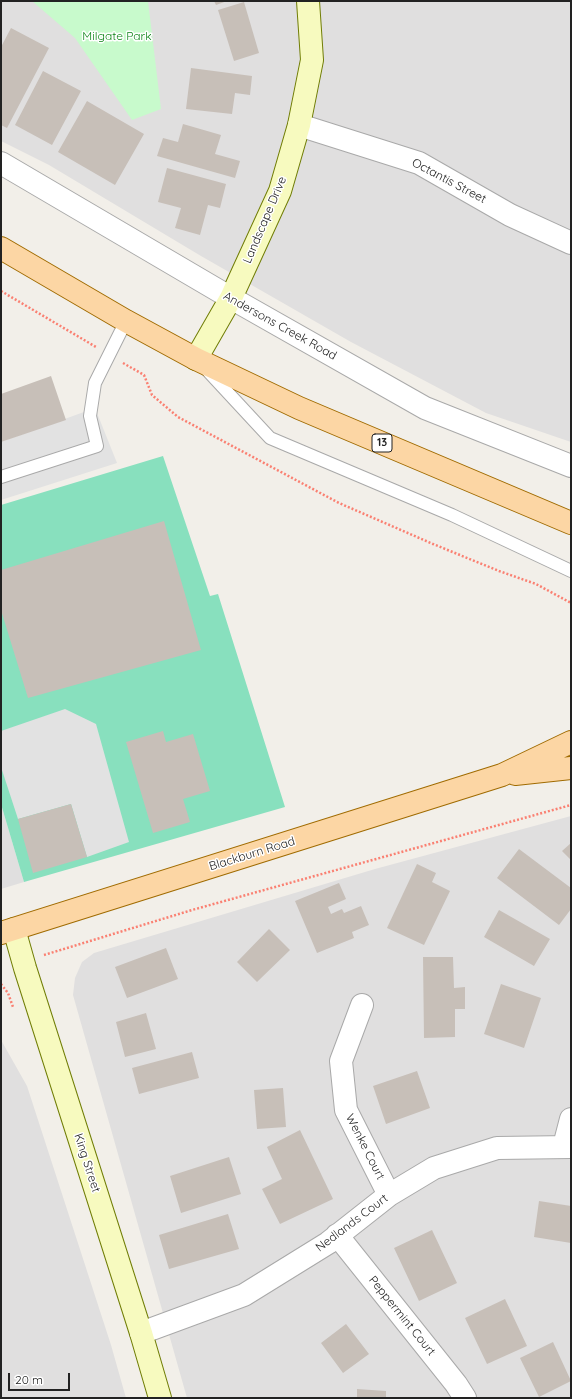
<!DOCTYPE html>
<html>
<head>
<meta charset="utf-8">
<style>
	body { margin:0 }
	#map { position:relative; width:572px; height:1399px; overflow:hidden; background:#f2efe9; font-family:Quicksand,sans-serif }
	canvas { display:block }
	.frame { position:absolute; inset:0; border:2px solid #222; pointer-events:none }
	.scale { position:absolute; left:8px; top:1373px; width:62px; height:18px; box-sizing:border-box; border:2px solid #222; border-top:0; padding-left:5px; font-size:12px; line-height:14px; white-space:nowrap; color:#222; -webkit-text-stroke:3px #fff; paint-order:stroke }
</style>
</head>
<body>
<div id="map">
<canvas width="572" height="1399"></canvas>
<div class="frame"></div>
<div class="scale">20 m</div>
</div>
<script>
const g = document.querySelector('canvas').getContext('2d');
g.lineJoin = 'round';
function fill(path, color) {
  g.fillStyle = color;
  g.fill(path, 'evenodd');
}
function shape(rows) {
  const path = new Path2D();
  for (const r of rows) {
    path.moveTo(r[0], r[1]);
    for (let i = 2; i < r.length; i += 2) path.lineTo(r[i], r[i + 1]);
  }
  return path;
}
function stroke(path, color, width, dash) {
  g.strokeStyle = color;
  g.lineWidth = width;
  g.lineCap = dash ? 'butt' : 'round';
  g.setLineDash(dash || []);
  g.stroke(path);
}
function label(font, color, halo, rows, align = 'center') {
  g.font = font + ' Quicksand,sans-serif';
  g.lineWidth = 3;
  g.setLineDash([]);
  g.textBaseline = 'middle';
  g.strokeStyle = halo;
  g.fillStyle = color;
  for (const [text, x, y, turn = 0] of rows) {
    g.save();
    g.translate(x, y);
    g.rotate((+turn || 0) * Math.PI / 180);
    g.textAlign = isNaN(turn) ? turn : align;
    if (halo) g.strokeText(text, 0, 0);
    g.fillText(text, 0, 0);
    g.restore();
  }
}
fill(shape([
	[1,1,571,1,571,442,486,413,351,342,201,256,49,165,1,141],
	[1,804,24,882,1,889],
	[571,816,571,1398,187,1398,73,995,75,978,82,962,94,953,375,869],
	[1,1040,27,1086,111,1345,126,1398,1,1398]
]), '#e0dfdf');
fill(shape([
	[32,1,148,1,161,109,132,120,75,38]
]), '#c8facc');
fill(shape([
	[163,456,210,596,218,594,285,807,24,882,1,804,1,505]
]), '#88e0be');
fill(shape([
	[95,408,117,463,1,500,1,442],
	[65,709,96,724,129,842,87,857,71,804,18,819,1,767,1,731]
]), '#e2e2e2');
fill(shape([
	[214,1,227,1,216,5],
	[244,2,259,53,234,61,218,10],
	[11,28,49,48,7,128,1,125,1,47],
	[191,68,252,76,250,95,235,93,232,114,186,109],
	[43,71,81,91,52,145,15,125],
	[87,101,144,134,115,185,58,152],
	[183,124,221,135,215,154,240,161,235,178,157,156,163,138,178,142],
	[167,168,226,184,220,208,208,205,200,235,175,228,181,208,158,202],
	[51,376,66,420,1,442,1,394],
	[164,521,201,650,28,698,1,610,1,570],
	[163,731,166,742,193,734,210,791,183,799,190,822,153,833,126,742],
	[71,804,87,857,33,873,18,819],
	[571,843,571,860,562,851],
	[519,849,571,888,571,909,559,925,497,878],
	[417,864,436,873,432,882,450,891,424,945,387,928],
	[339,883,346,899,328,907,331,914,342,909,344,913,361,906,369,925,352,932,354,938,317,953,295,901],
	[499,910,550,939,534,966,484,937],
	[269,929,290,950,257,982,237,962],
	[166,948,178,979,127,998,115,967],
	[423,957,453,957,454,988,465,987,465,1009,455,1009,455,1037,424,1038],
	[501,984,541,998,524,1048,484,1034],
	[146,1013,156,1049,125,1057,116,1022],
	[192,1052,199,1078,139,1094,132,1068],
	[417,1071,430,1108,386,1124,373,1086],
	[283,1088,286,1127,257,1129,254,1090],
	[300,1130,333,1199,280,1224,262,1189,282,1179,267,1147],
	[229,1157,241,1194,181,1213,170,1176],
	[539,1201,571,1206,571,1243,534,1237],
	[228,1214,239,1249,169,1269,159,1235],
	[432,1230,457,1283,419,1301,394,1248],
	[505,1299,527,1346,487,1364,465,1318],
	[346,1324,369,1354,343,1373,321,1343],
	[553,1342,571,1381,539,1397,520,1358],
	[357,1389,386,1391,386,1398,357,1398]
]), '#c7bfb8');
const lane = shape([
	[206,369,270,438,452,515,571,571],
	[1,477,97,446,90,416,95,383,126,321]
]);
const street = shape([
	[299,125,419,163,510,215,571,243],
	[1,163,231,298,425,408,571,466],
	[362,1005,341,1061,346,1110,389,1195],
	[564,1146,571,1119],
	[337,1235,456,1384,465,1398],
	[141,1333,244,1295,328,1243,389,1195,434,1168,497,1148,571,1147]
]);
const secondary = shape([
	[196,359,231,298,280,191,299,125,312,60,308,1],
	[14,929,25,968,141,1333,160,1398]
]);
const primary = shape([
	[1,248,126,321,196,359,299,408,571,523],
	[515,774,571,768],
	[1,933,502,775,571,742]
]);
stroke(lane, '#a9a9a9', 14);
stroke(street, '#a9a9a9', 24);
stroke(secondary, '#707d05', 24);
stroke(primary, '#a06b00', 24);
stroke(shape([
	[1,291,96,347],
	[123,363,144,375,152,395,178,417,339,503,433,544,499,571,536,584,571,603],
	[44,955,192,910,571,805],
	[1,984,8,993,13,1007]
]), '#fa8072', 2.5, [2, 2]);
stroke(lane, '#fff', 12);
stroke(street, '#fff', 22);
stroke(secondary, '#f7fabf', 22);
stroke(primary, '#fcd6a4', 22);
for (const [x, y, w] of [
	[382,443,20]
]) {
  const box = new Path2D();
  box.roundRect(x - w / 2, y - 9, w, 18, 3);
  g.fillStyle = '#fff';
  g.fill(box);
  stroke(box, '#222', 1);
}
label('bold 11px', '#222', null, [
	["13",382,443]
]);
label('12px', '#0c8416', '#fff', [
	["Milgate Park",117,36]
]);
label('12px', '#222', '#fff', [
	["Octantis Street",449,181,28],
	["Landscape Drive",265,220,-67],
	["Andersons Creek Road",280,326,29],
	["Blackburn Road",252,854,-17],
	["Wenke Court",365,1147,63],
	["King Street",87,1163,72],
	["Nedlands Court",352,1223,-37],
	["Peppermint Court",402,1316,51]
]);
</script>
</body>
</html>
